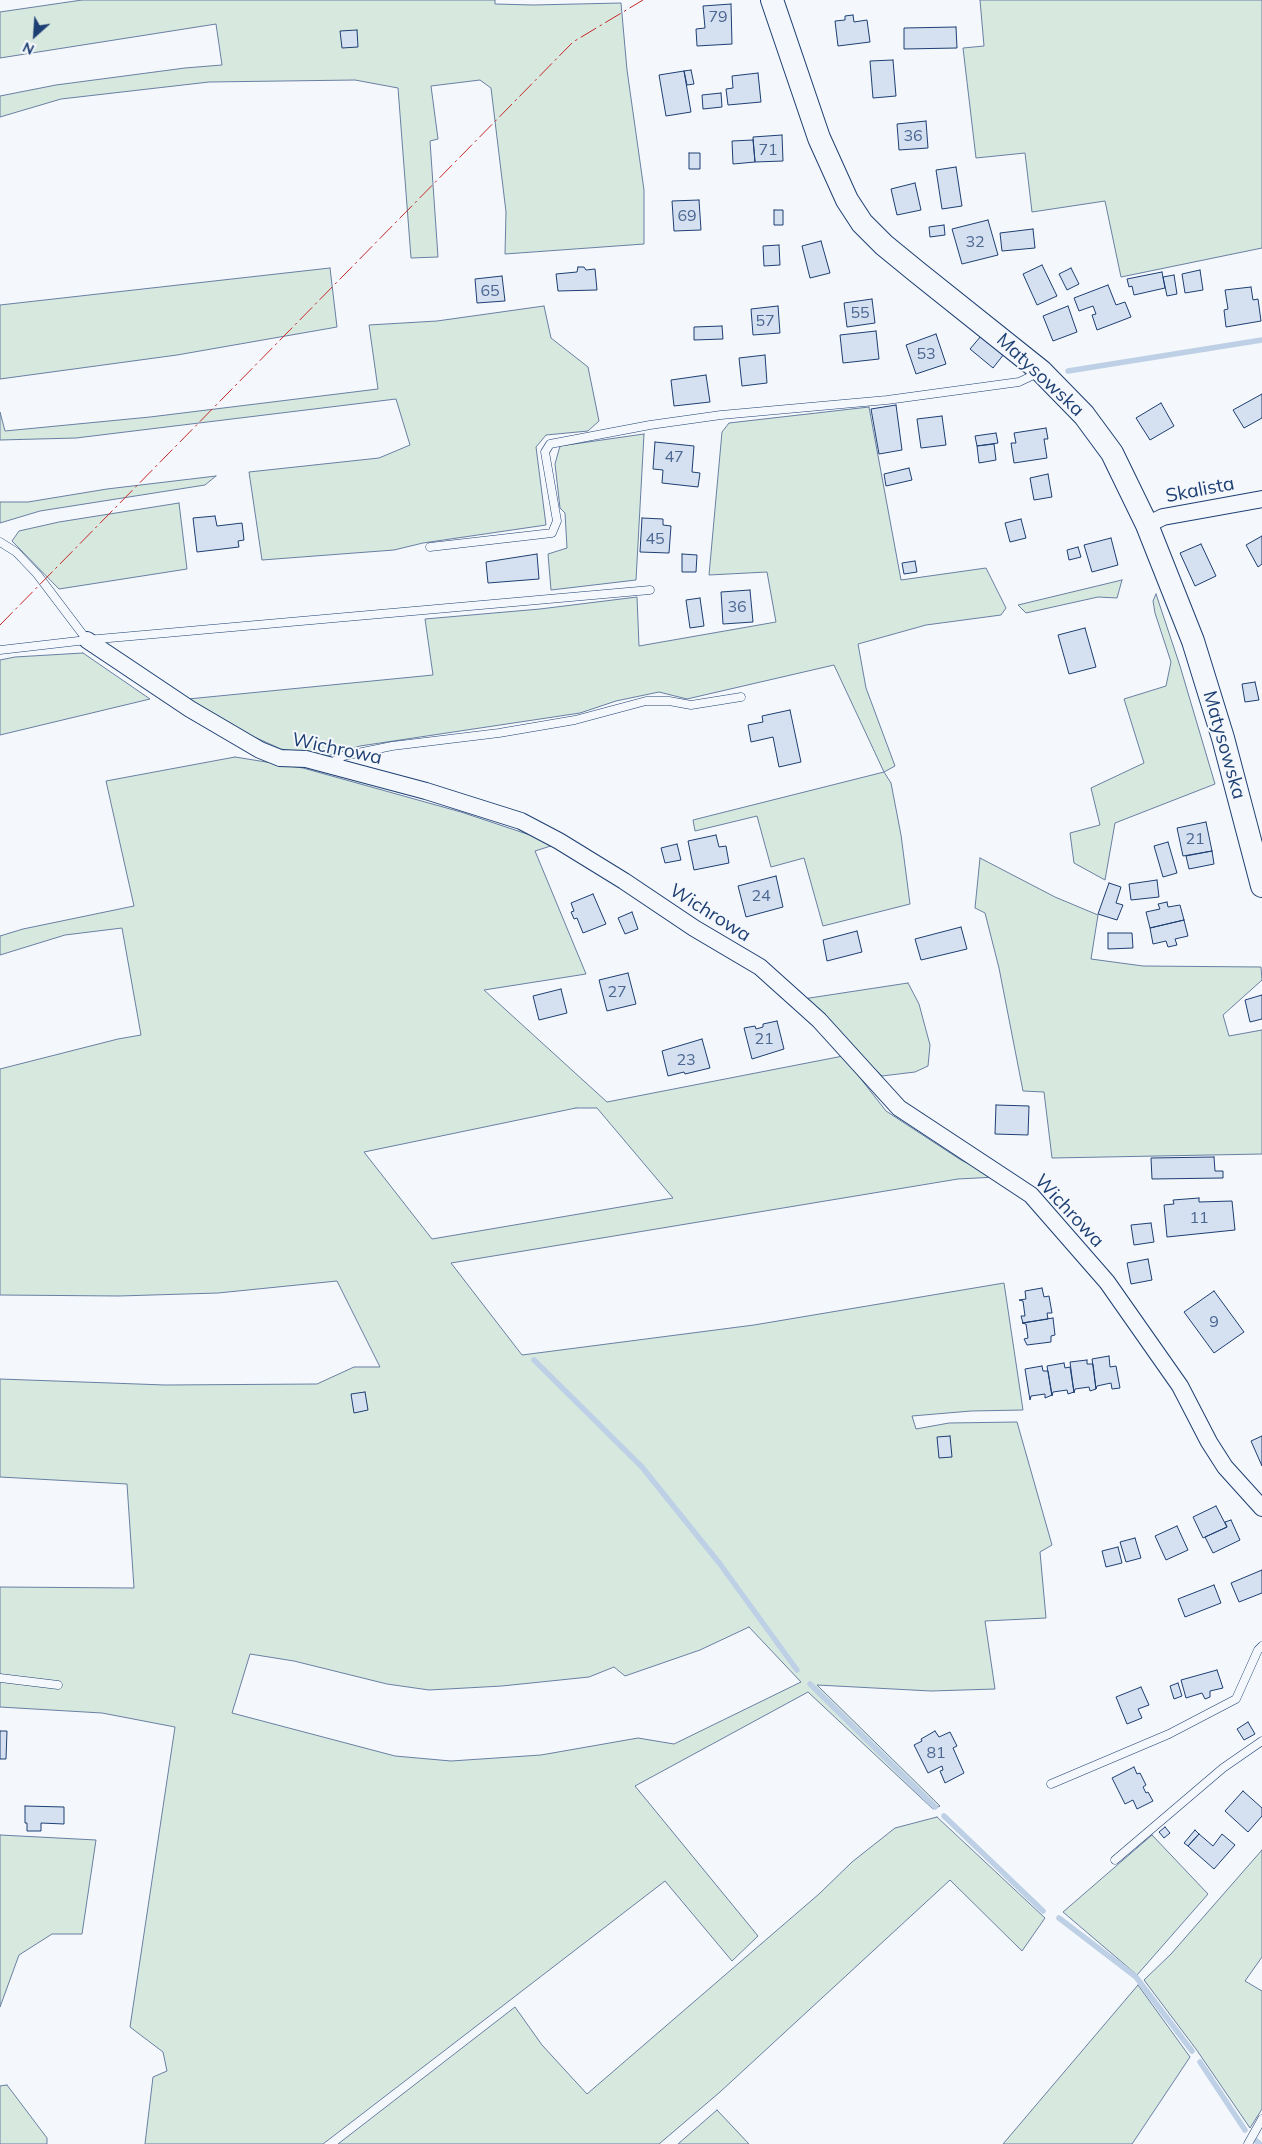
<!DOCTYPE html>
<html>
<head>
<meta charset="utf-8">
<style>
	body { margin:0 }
	#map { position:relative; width:1262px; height:2144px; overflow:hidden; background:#f4f7fb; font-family:Mulish,sans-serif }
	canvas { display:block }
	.north { position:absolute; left:10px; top:10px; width:50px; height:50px; -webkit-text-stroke:4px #f4f7fb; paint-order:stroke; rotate:206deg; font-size:14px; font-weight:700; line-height:20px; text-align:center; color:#1d3f73 }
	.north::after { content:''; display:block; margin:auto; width:18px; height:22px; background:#1d3f73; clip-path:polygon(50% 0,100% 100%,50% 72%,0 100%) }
</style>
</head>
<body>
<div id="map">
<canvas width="1262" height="2144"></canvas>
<div class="north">N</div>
</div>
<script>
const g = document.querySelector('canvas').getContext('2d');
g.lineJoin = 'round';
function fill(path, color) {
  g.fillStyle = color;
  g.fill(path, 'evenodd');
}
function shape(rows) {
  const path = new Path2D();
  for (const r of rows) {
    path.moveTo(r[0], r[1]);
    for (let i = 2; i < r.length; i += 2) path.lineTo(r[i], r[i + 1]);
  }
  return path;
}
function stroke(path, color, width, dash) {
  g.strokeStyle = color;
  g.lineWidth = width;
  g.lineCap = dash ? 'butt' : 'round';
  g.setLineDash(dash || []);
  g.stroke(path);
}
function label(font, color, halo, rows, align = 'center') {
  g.font = font + ' Mulish,sans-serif';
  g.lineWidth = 4;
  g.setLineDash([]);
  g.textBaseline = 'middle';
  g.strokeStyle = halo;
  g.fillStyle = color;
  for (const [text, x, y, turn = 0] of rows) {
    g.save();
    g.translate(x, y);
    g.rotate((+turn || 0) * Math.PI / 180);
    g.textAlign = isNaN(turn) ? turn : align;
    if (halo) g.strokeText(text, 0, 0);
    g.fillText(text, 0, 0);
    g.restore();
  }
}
const green = shape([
	[82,0,495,0,495,4,533,5,621,3,627,70,644,190,644,244,505,254,506,212,491,88,480,80,431,86,438,139,430,141,438,257,411,258,398,88,355,80,209,82,61,99,0,117,0,96,56,85,185,68,222,65,216,24,0,58,0,12,82,0],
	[980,0,1262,0,1262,248,1121,277,1105,201,1032,212,1025,153,976,158,963,48,984,46,980,0],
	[330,268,337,327,177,355,0,379,0,305,330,268],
	[544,306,551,338,588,367,599,421,588,431,546,435,536,447,546,525,423,543,394,550,262,560,249,472,379,458,410,445,396,399,76,438,0,440,0,412,5,431,150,417,378,389,369,325,437,321,544,306],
	[869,407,901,580,986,568,1006,608,1001,615,926,625,858,644,866,688,895,766,884,772,891,783,901,835,910,904,823,926,804,858,771,867,757,816,695,831,693,820,884,772,834,665,687,699,659,692,616,701,580,713,360,746,324,757,281,749,252,736,188,699,433,675,425,619,540,609,637,597,639,646,776,622,767,572,709,575,722,432,729,423,869,407],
	[644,434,636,580,551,590,548,554,567,548,565,513,560,508,555,464,560,446,644,434],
	[216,476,205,485,40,511,0,523,0,502,28,502,107,489,216,476],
	[179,503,187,569,59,589,12,541,19,531,59,522,179,503],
	[1122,580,1117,598,1098,597,1026,613,1018,605,1122,580],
	[1156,594,1180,666,1215,784,1115,823,1105,880,1074,863,1070,833,1100,825,1091,788,1144,763,1124,699,1166,686,1171,662,1155,613,1153,601,1156,594],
	[83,653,150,699,0,735,0,660,15,657,83,653],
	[235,757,303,768,461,812,557,844,535,851,586,974,484,990,607,1102,843,1056,886,1111,961,1160,996,1177,958,1179,451,1263,522,1355,754,1325,1004,1283,1023,1410,971,1411,912,1416,916,1429,949,1423,1017,1422,1052,1545,1040,1552,1046,1618,985,1621,995,1689,931,1691,817,1685,940,1806,933,1809,808,1692,635,1786,758,1936,732,1961,665,1881,323,2144,145,2144,153,2077,167,2071,163,2052,130,2027,175,1727,102,1713,0,1707,0,1587,134,1588,127,1484,0,1477,0,1379,165,1385,317,1384,354,1367,380,1367,337,1281,218,1293,119,1296,0,1295,0,1069,118,1039,141,1035,122,928,65,935,0,955,0,936,23,929,134,906,106,781,235,757],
	[576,1108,597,1108,673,1198,432,1239,364,1152,576,1108],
	[749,1627,801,1682,674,1744,638,1738,541,1755,451,1761,395,1756,232,1713,250,1654,294,1661,387,1684,429,1690,502,1686,589,1677,614,1667,625,1676,700,1650,749,1627],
	[980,858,1055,897,1098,915,1091,959,1143,966,1261,967,1262,980,1223,1015,1229,1036,1262,1030,1262,1154,1052,1158,1044,1092,1023,1091,999,968,985,913,975,908,980,858],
	[908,983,919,1004,930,1045,928,1066,915,1072,882,1076,803,999,908,983],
	[937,1817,1045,1918,1022,1951,950,1880,720,2092,659,2144,338,2144,515,2007,542,2045,587,2094,819,1894,852,1862,895,1828,937,1817],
	[0,1835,96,1840,82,1934,52,1934,19,1955,0,2007,0,1835],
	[1152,1835,1208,1894,1137,1975,1063,1912,1152,1835],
	[1262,1850,1262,1957,1245,1981,1262,1991,1262,2109,1250,2128,1196,2049,1144,1980,1171,1954,1262,1850],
	[1138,1985,1190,2057,1132,2144,1003,2144,1138,1985],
	[7,2085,47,2138,47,2144,0,2144,0,2086,7,2085],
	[717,2110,749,2144,678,2144,717,2110]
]);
fill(green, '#d7e8df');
stroke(green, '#687fa3', 1);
stroke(shape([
	[1068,371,1262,340],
	[534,1360,642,1467,720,1564,797,1670],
	[810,1684,935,1807],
	[944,1816,1043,1911],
	[1059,1918,1136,1977,1192,2051],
	[1200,2062,1245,2130],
	[1255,2140,1260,2144]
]), '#bed0e5', 5.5);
const building = shape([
	[731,4,732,44,697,46,696,29,705,28,703,6,731,4],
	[853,15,854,22,867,20,870,42,838,46,835,21,845,20,845,16,853,15],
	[956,27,957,48,904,49,904,28,956,27],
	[357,30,358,47,342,48,340,31,357,30],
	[893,60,896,96,873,98,870,61,893,60],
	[691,70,694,84,687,85,684,71,691,70],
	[684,71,691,112,666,116,659,75,684,71],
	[758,73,761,102,728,105,726,89,733,88,732,76,758,73],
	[721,93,722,107,703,109,702,95,721,93],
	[926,121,928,148,899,150,897,124,926,121],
	[782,135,783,161,755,162,753,137,782,135],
	[753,140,755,162,733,164,732,141,753,140],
	[689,153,700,153,700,169,689,169,689,153],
	[956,167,962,206,942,209,936,170,956,167],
	[915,183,921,210,897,215,891,189,915,183],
	[699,200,701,230,674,231,672,201,699,200],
	[774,210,783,210,783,225,774,225,774,210],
	[988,220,998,255,962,264,952,229,988,220],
	[944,225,945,235,930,237,929,227,944,225],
	[1033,229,1035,248,1002,251,1000,233,1033,229],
	[821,241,830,273,810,278,802,246,821,241],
	[779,245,780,265,764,266,763,246,779,245],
	[1042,265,1057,296,1037,305,1023,274,1042,265],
	[578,267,584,267,586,270,595,269,597,290,558,291,556,274,577,272,578,267],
	[1071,268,1079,284,1067,290,1059,274,1071,268],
	[1200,270,1203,290,1185,293,1182,274,1200,270],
	[1162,272,1165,288,1134,295,1132,286,1129,287,1127,279,1162,272],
	[1174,275,1177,294,1167,296,1163,277,1174,275],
	[502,276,505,301,477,303,475,279,502,276],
	[1108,285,1116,305,1125,302,1131,317,1097,330,1092,315,1096,314,1093,306,1079,311,1074,298,1108,285],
	[1251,287,1253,300,1258,299,1261,321,1226,327,1224,310,1228,309,1225,290,1251,287],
	[872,299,875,323,847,327,844,303,872,299],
	[778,306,780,333,753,335,751,309,778,306],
	[1068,306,1077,332,1053,341,1043,316,1068,306],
	[722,326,723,339,694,340,694,327,722,326],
	[876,331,879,359,843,363,840,335,876,331],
	[936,334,946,364,916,374,906,345,936,334],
	[981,336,1004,354,993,368,970,349,981,336],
	[765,355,767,383,742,386,739,358,765,355],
	[706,375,710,402,674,406,671,380,706,375],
	[1262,394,1262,418,1244,428,1233,410,1262,394],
	[1161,403,1174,426,1150,440,1136,418,1161,403],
	[896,405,902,450,879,454,871,409,896,405],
	[942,416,946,445,921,448,917,419,942,416],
	[1046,428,1048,439,1044,439,1047,458,1014,463,1011,443,1016,443,1014,433,1046,428],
	[996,433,998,443,977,446,975,436,996,433],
	[655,442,694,446,692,472,700,473,698,487,662,483,663,470,653,469,655,442],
	[994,444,996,460,979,463,977,446,994,444],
	[909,468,912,480,886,486,884,474,909,468],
	[1048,474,1052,497,1034,500,1030,478,1048,474],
	[215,516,217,526,242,523,244,540,238,541,239,547,197,552,193,518,215,516],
	[642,518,663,519,663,525,671,526,669,553,640,552,642,518],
	[1021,519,1026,538,1010,542,1005,523,1021,519],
	[1262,536,1262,564,1258,567,1246,545,1262,536],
	[1111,538,1118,565,1092,572,1084,545,1111,538],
	[1201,544,1216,576,1195,586,1180,553,1201,544],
	[1078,547,1081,557,1069,560,1067,550,1078,547],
	[537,554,539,579,488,583,486,562,537,554],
	[682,554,697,555,696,572,682,572,682,554],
	[915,561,917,572,904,574,902,563,915,561],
	[750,590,753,622,723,624,721,592,750,590],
	[700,598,704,626,690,628,686,600,700,598],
	[1085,628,1096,667,1069,674,1058,635,1085,628],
	[1255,682,1259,700,1245,702,1242,684,1255,682],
	[790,710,801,762,779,767,773,737,751,742,748,725,763,722,762,716,790,710],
	[1206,822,1212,851,1183,856,1177,828,1206,822],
	[716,835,719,847,726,846,729,863,694,870,688,841,716,835],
	[1168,842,1177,873,1163,877,1154,846,1168,842],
	[677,844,681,860,665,863,661,848,677,844],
	[1212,851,1214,864,1189,869,1186,856,1212,851],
	[776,876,783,907,746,917,738,886,776,876],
	[1157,880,1159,897,1131,900,1129,884,1157,880],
	[1109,883,1121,887,1116,903,1123,905,1117,920,1098,914,1109,883],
	[593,894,606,924,583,933,577,918,574,919,571,912,574,911,571,903,593,894],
	[1167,902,1168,907,1180,905,1184,920,1150,928,1146,912,1160,909,1158,904,1167,902],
	[632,912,638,929,625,934,618,918,632,912],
	[1184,920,1188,936,1175,939,1177,945,1168,947,1166,941,1153,944,1150,928,1184,920],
	[961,927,967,949,921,960,915,939,961,927],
	[857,931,862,952,827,961,823,940,857,931],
	[1108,933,1132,933,1133,948,1108,949,1108,933],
	[628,973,636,1004,607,1011,599,980,628,973],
	[561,989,567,1013,539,1020,533,996,561,989],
	[1262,995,1262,1019,1250,1022,1245,1000,1262,995],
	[777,1021,784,1049,752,1059,744,1028,755,1026,756,1029,763,1027,763,1024,777,1021],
	[702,1039,710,1068,685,1074,684,1072,668,1076,662,1051,702,1039],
	[996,1105,1029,1106,1028,1135,995,1134,996,1105],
	[1214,1157,1215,1171,1223,1171,1223,1178,1152,1179,1151,1158,1214,1157],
	[1199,1198,1199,1202,1232,1201,1235,1230,1167,1237,1164,1205,1174,1204,1173,1200,1199,1198],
	[1151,1223,1154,1242,1134,1245,1131,1225,1151,1223],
	[1148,1259,1152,1280,1131,1284,1127,1263,1148,1259],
	[1042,1288,1044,1297,1049,1296,1052,1313,1047,1313,1048,1319,1023,1323,1021,1316,1025,1316,1023,1301,1019,1300,1026,1299,1025,1291,1042,1288],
	[1214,1291,1244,1332,1214,1353,1184,1312,1214,1291],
	[1053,1318,1055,1335,1051,1336,1051,1342,1027,1345,1024,1339,1028,1338,1026,1324,1022,1323,1053,1318],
	[1109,1356,1110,1367,1116,1366,1120,1388,1112,1389,1111,1383,1097,1386,1096,1389,1092,1359,1109,1356],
	[1087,1360,1087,1364,1093,1364,1096,1389,1090,1391,1089,1387,1075,1389,1074,1393,1070,1362,1087,1360],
	[1064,1363,1065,1368,1070,1367,1074,1392,1068,1394,1067,1390,1053,1392,1052,1396,1047,1366,1064,1363],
	[1042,1366,1043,1371,1048,1371,1052,1395,1045,1398,1045,1394,1031,1396,1030,1400,1025,1369,1042,1366],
	[365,1392,368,1410,354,1413,351,1394,365,1392],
	[950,1436,952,1457,939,1458,937,1437,950,1436],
	[1262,1436,1262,1466,1251,1441,1262,1436],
	[1216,1506,1227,1527,1203,1538,1193,1517,1216,1506],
	[1231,1520,1240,1540,1213,1553,1205,1537,1227,1527,1225,1522,1231,1520],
	[1177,1526,1188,1550,1166,1560,1155,1536,1177,1526],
	[1135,1538,1141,1558,1126,1562,1120,1542,1135,1538],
	[1118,1547,1122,1563,1106,1567,1102,1551,1118,1547],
	[1262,1570,1262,1593,1239,1602,1231,1583,1262,1570],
	[1214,1585,1221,1603,1185,1617,1178,1599,1214,1585],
	[1217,1670,1223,1688,1210,1691,1210,1697,1205,1699,1202,1693,1186,1698,1181,1680,1217,1670],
	[1178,1683,1182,1696,1174,1699,1170,1686,1178,1683],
	[1141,1687,1149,1705,1138,1709,1142,1718,1127,1724,1116,1697,1141,1687],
	[1248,1722,1255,1734,1244,1740,1237,1729,1248,1722],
	[0,1731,7,1731,6,1759,0,1759,0,1731],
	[935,1731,939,1737,950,1732,957,1746,953,1748,964,1773,945,1783,940,1771,943,1770,942,1766,928,1773,914,1745,922,1741,921,1739,935,1731],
	[1134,1767,1137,1774,1140,1773,1146,1785,1143,1787,1146,1793,1148,1792,1153,1801,1137,1809,1133,1800,1125,1804,1112,1778,1134,1767],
	[1243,1791,1262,1808,1262,1816,1248,1832,1225,1811,1243,1791],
	[25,1806,64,1807,64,1824,41,1823,41,1831,27,1831,27,1823,25,1823,25,1806],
	[1165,1827,1170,1833,1164,1838,1159,1832,1165,1827],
	[1195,1830,1199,1834,1188,1846,1184,1843,1195,1830],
	[1199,1834,1213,1846,1222,1834,1235,1845,1214,1869,1188,1846,1199,1834]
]);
fill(building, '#d5e0f0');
stroke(building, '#1d3f73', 1);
const lane = shape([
	[0,542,16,552,37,574,87,640],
	[430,547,552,533,557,521,545,452,550,444,650,425,721,415,887,400,1019,382,1040,372],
	[0,650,87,640,650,590],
	[330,764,343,756,392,746,499,733,575,720,646,701,669,701,691,705,741,697],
	[0,1678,58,1685],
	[1051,1784,1169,1734,1236,1699,1258,1650,1262,1646],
	[1115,1860,1223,1768,1262,1741],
	[1248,2144,1262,2119]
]);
const street = shape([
	[1147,525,1163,517,1262,499],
	[87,640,190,709,260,750,280,758,306,759,426,791,521,821,559,841,624,881,694,928,760,967,819,1020,899,1108,1031,1195,1107,1282,1180,1386,1209,1442,1225,1467,1262,1508]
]);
const secondary = shape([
	[772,0,819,138,847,200,862,223,884,245,917,272,1041,371,1084,415,1112,453,1147,525,1193,641,1223,738,1262,886]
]);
stroke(lane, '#1d3f73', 9);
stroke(street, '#1d3f73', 18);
stroke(secondary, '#1d3f73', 24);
stroke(lane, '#f4f7fb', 8);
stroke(street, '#f4f7fb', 16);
stroke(secondary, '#f4f7fb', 22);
stroke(shape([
	[0,625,573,42,643,0]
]), '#c62828', 1, [18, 4, 2.5, 4]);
label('16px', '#4b6792', null, [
	["79",718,17],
	["36",913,136],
	["71",768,150],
	["69",687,216],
	["32",975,242],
	["65",490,291],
	["55",860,313],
	["57",765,321],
	["53",926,354],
	["47",674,457],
	["45",655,539],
	["36",737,607],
	["21",1195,839],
	["24",761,896],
	["27",617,992],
	["21",764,1039],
	["23",686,1060],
	["11",1199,1218],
	["9",1214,1322],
	["81",936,1753]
]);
label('19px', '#1d3f73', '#f4f7fb', [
	["Matysowska",1040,375,43],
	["Skalista",1200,490,-11],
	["Matysowska",1224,745,74],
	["Wichrowa",337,749,12],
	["Wichrowa",710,913,32],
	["Wichrowa",1069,1211,47]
]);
</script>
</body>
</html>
